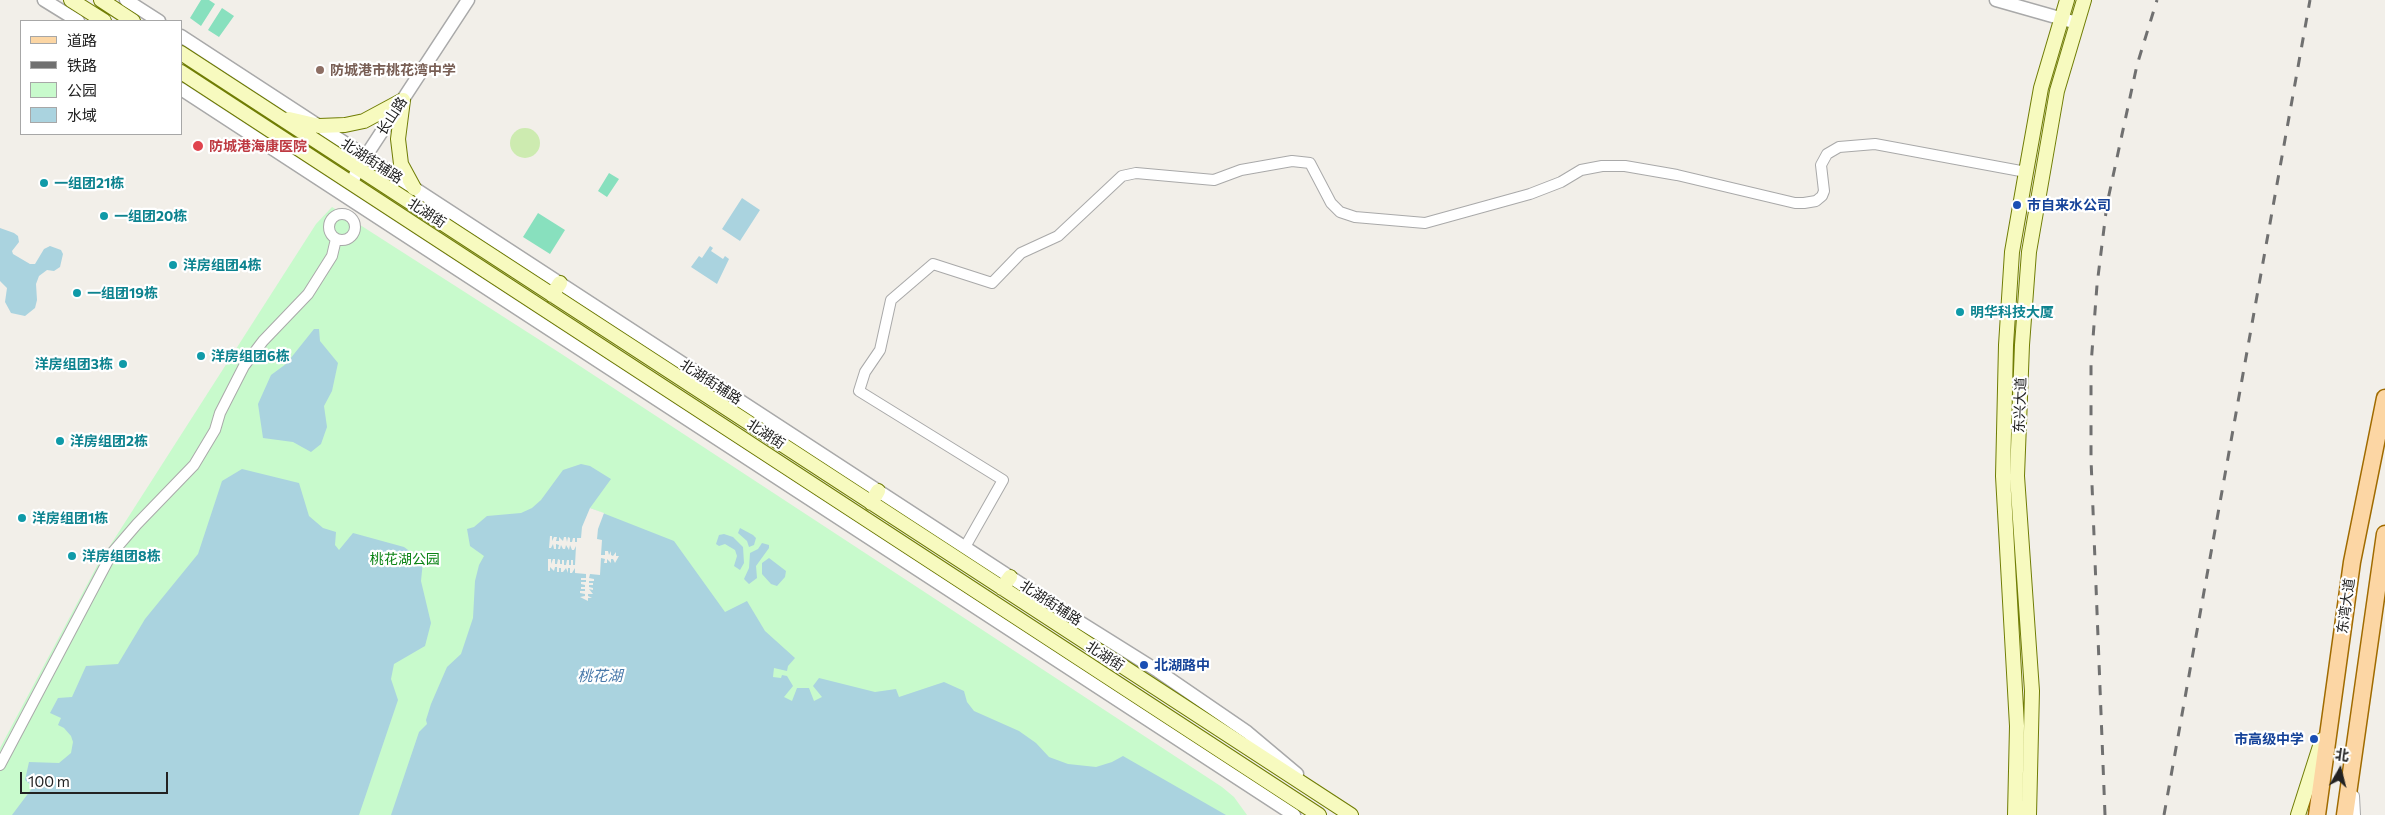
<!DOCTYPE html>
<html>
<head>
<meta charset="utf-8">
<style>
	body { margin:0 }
	#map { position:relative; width:2385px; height:815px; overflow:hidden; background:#f2efe9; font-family:Commissioner,"Noto Sans SC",sans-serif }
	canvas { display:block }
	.legend { position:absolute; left:20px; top:20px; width:162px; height:115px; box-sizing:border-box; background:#fff; border:1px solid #a7a7a7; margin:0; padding:6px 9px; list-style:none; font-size:15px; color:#222 }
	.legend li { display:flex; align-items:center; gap:10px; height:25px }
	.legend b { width:25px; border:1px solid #a7a7a7 }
	.north { position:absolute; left:2315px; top:745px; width:50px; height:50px; -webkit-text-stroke:4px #fff; paint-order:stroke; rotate:8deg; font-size:14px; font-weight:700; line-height:20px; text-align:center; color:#222 }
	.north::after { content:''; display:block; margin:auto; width:18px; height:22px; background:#222; clip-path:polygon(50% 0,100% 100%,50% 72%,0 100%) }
	.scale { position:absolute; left:20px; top:772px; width:148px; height:22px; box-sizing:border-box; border:2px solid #222; border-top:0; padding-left:6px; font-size:15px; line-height:18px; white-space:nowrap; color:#222; -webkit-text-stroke:4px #fff; paint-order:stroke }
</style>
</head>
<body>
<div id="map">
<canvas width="2385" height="815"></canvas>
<ul class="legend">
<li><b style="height:6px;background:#fcd6a4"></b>道路</li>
<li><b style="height:6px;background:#707070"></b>铁路</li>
<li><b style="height:14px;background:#c8facc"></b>公园</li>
<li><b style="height:14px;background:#aad3df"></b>水域</li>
</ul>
<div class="north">北</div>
<div class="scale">100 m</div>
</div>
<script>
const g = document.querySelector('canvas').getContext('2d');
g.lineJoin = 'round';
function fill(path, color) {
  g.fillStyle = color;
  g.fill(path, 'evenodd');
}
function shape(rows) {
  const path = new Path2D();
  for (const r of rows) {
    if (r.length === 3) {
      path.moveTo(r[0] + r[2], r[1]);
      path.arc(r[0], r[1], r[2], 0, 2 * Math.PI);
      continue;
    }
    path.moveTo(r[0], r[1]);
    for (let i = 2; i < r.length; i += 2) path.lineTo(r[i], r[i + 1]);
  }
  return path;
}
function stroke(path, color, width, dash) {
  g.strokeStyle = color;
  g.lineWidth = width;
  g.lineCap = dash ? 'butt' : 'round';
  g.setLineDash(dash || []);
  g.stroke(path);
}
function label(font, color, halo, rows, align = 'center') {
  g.font = font + ' Commissioner,"Noto Sans SC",sans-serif';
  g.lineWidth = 4.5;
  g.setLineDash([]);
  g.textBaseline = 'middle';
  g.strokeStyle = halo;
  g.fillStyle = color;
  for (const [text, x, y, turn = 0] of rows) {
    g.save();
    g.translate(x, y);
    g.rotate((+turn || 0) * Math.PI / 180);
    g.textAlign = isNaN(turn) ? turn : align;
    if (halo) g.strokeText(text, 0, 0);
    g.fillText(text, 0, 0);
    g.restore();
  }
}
fill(shape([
	[525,143,15]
]), '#cdebb0');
fill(shape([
	[332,207,560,353,1222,787,1234,797,1247,815,0,815,0,748,97,566,316,224]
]), '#c8facc');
fill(shape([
	[201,0,209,0,215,4,201,26,190,18],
	[222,8,234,16,219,37,208,30],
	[609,173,619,179,607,197,598,191],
	[538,213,565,230,550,254,523,237]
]), '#88e0be');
fill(shape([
	[742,198,760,210,740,241,722,229],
	[0,228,14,233,18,236,19,242,12,251,13,254,30,264,35,264,44,249,50,246,61,250,63,254,60,267,54,271,47,270,39,276,36,284,37,300,35,308,25,316,11,313,5,302,7,288,0,281],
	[710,246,713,248,711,251,723,259,725,256,729,259,717,284,691,267,699,256,702,258],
	[314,329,319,329,320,341,338,363,332,391,324,406,327,427,321,444,311,452,293,442,263,438,258,404,271,375,286,364],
	[581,464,590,466,611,479,590,508,674,541,725,612,747,601,765,631,795,658,788,666,787,671,774,668,773,677,781,678,782,675,787,676,793,686,784,697,792,701,797,688,809,688,814,701,822,697,813,686,819,678,875,692,896,689,899,697,944,682,964,691,967,702,974,711,1019,731,1036,743,1049,757,1068,764,1096,767,1112,762,1123,756,1226,815,391,815,419,732,427,724,426,720,431,704,447,667,461,654,473,618,475,581,479,565,484,556,470,546,467,529,474,527,487,516,521,513,532,508,541,500,563,470],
	[242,469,299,483,309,516,323,528,336,532,335,545,339,550,353,533,404,547,423,561,421,581,431,623,425,646,394,664,391,679,398,700,359,815,12,815,33,787,25,780,29,762,59,763,71,753,73,742,71,736,64,728,58,725,61,718,50,713,58,698,72,697,86,666,118,664,145,619,198,554,222,481],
	[740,528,753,535,756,538,754,545,749,547,747,541,738,533],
	[724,534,733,537,743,547,744,563,740,570,734,566,737,556,735,550,725,544,719,546,716,544,719,535],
	[762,543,769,545,769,548,756,566,757,578,749,584,744,579,749,568,750,553,758,549],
	[769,558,786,571,785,577,777,586,771,584,762,574,762,563]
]), '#aad3df');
fill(shape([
	[590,508,604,513,598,529,597,539,602,540,601,555,605,555,605,551,608,551,609,555,611,551,611,555,613,556,616,552,616,556,619,556,615,563,613,559,611,559,611,563,607,559,607,563,604,563,605,559,601,558,600,575,590,574,589,578,594,579,594,581,589,581,589,583,593,583,593,585,589,585,589,587,593,588,593,590,589,589,593,594,588,594,588,596,592,598,588,598,588,601,580,597,585,596,585,594,580,593,580,591,585,591,585,589,581,589,581,587,585,587,585,585,581,584,581,582,586,582,586,580,581,580,581,578,586,578,586,574,575,573,575,568,572,573,570,573,570,568,568,568,568,573,566,568,563,572,561,572,561,568,559,568,559,572,557,572,557,567,555,567,554,571,550,567,550,571,548,571,548,559,551,559,551,564,553,559,555,559,555,564,557,564,558,559,560,560,560,564,562,564,562,560,564,560,564,565,566,565,567,560,569,560,569,565,571,565,571,560,573,560,573,565,575,565,576,546,574,550,572,550,570,545,569,550,566,545,565,549,563,549,561,545,560,549,558,549,559,545,556,544,556,549,554,549,553,544,551,548,549,548,550,536,552,536,552,541,554,537,557,537,556,541,559,541,559,537,563,541,564,537,566,537,567,542,568,537,570,538,570,542,572,542,573,538,575,538,575,542,577,542,577,538,581,538,582,527]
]), '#f2efe9');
const minor = shape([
	[342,227,13],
	[965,547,1003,480,859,391,865,372,880,350,891,300,933,264,992,283,1021,253,1058,236,1122,176,1136,173,1214,180,1241,170,1292,161,1310,163,1331,203,1340,212,1355,217,1425,223,1530,194,1561,182,1581,170,1602,166,1625,166,1677,175,1795,203,1804,203,1816,201,1822,196,1824,191,1821,165,1827,154,1839,147,1875,144,2026,172],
	[0,765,112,553,137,524,194,465,215,430,220,413,244,366,263,341,308,294,332,256,336,239],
	[2354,796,2355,815]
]);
const tertiary = shape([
	[44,0,78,21],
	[126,0,159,21],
	[1996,0,2077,23],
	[181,36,1070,616,1158,671,1247,732,1297,774],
	[181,89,1294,815],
	[352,183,358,168,468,0]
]);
const secondary = shape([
	[71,0,104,21],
	[101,0,133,21],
	[181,53,1351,815],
	[181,72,1319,815],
	[403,100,398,139,401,164,414,188],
	[289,119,319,126,345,125,364,121,403,100],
	[552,295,560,283],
	[871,503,878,491],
	[1002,588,1010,577],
	[2015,815,2017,726,2003,476,2006,345,2012,252,2026,172,2041,88,2067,0],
	[2029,815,2032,691,2017,476,2022,345,2029,252,2057,91,2084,0],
	[2298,815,2322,740]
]);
const primary = shape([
	[2317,815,2352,562,2385,398],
	[2345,815,2385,534]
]);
stroke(minor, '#a9a9a9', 12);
stroke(tertiary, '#a9a9a9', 15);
stroke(secondary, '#707d05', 16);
stroke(primary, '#a06b00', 19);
stroke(minor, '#fff', 10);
stroke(tertiary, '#fff', 12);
stroke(secondary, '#f7fabf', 14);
stroke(primary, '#fcd6a4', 16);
stroke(shape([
	[2105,815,2091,459,2091,365,2097,285,2107,204,2137,65,2157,0],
	[2164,815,2310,0]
]), '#707070', 3, [10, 10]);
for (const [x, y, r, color] of [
	[320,70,5,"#8d6e63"],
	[198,146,6,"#e0444e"],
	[44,183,5,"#0f9aa8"],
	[2017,205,5,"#1a4fb4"],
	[104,216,5,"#0f9aa8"],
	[173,265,5,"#0f9aa8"],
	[77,293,5,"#0f9aa8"],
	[1960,312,5,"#0f9aa8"],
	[201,356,5,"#0f9aa8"],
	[123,364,5,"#0f9aa8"],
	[60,441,5,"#0f9aa8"],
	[22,518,5,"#0f9aa8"],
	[72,556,5,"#0f9aa8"],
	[1144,665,5,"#1a4fb4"],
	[2314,739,5,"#1a4fb4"]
]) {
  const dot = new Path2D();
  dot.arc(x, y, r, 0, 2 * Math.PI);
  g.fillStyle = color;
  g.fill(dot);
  stroke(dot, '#fff', 2);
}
label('bold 14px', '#785e54', '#fff', [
	["防城港市桃花湾中学",330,70]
], 'left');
label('14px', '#222', '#fff', [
	["长山路",392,116,-57],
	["北湖街辅路",372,161,33],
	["北湖街",427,213,33],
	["北湖街辅路",711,382,33],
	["东兴大道",2020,405,-88],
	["北湖街",766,434,33],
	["北湖街辅路",1051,603,33],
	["东湾大道",2346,606,-82],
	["北湖街",1105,656,33]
]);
label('bold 14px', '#be3a42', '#fff', [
	["防城港海康医院",209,146]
], 'left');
label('bold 14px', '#0d838f', '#fff', [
	["一组团21栋",54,183],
	["一组团20栋",114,216],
	["洋房组团4栋",183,265],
	["一组团19栋",87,293],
	["明华科技大厦",1970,312],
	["洋房组团6栋",211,356],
	["洋房组团3栋",113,364,"right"],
	["洋房组团2栋",70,441],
	["洋房组团1栋",32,518],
	["洋房组团8栋",82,556]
], 'left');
label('bold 14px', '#164399', '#fff', [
	["巿自来水公司",2027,205],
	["北湖路中",1154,665],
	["市高级中学",2304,739,"right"]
], 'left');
label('14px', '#0c8416', '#fff', [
	["桃花湖公园",405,559]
]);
label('italic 15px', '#4a7aab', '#fff', [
	["桃花湖",600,676]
]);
</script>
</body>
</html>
